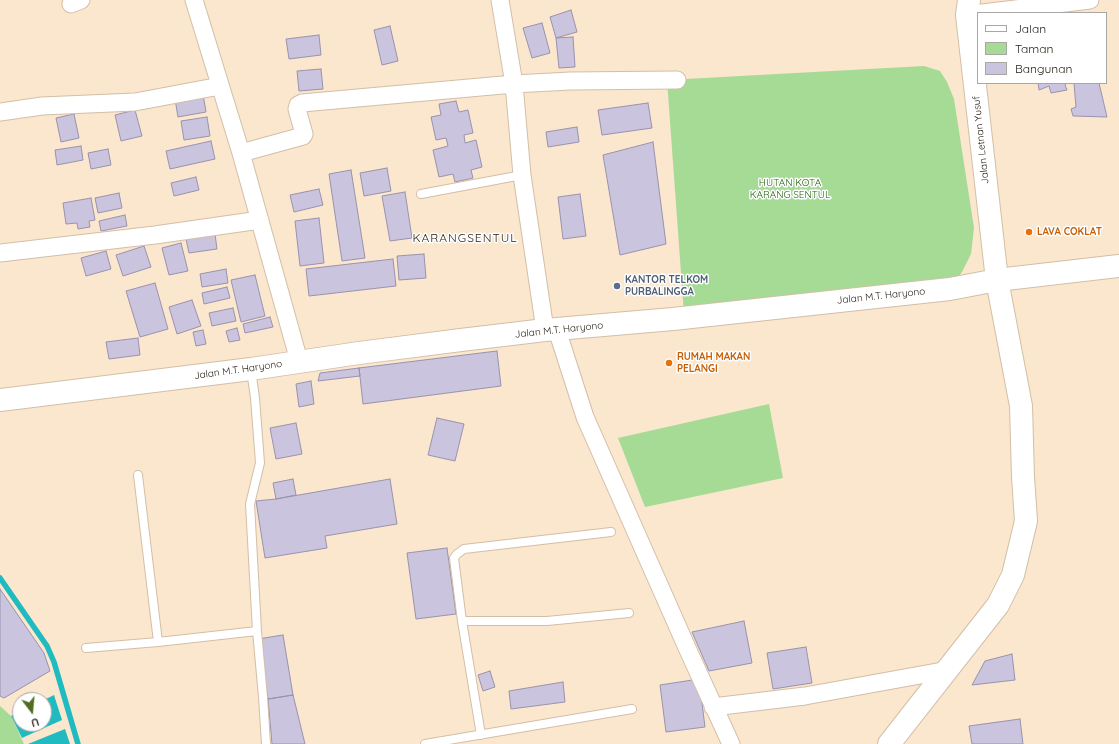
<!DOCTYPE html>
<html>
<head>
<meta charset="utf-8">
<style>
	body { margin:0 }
	#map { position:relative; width:1119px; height:744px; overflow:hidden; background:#fbe6ce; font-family:Quicksand,sans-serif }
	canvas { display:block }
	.legend { position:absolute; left:977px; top:12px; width:130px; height:72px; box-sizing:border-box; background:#fff; border:1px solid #a9a7a3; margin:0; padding:5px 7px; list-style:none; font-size:12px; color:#292219 }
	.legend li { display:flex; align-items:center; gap:8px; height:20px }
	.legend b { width:20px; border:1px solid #a9a7a3 }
	.north { position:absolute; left:12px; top:692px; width:40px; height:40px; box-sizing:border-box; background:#fff; border:1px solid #a9a7a3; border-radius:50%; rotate:164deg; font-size:11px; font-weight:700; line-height:16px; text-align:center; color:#292219 }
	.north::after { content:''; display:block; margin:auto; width:14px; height:18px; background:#516d21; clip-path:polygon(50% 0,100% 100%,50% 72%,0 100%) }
</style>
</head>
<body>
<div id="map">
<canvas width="1119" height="744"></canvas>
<ul class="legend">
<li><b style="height:5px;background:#fff"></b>Jalan</li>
<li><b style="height:11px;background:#a5db95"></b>Taman</li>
<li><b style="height:11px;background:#cbc4df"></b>Bangunan</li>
</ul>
<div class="north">U</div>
</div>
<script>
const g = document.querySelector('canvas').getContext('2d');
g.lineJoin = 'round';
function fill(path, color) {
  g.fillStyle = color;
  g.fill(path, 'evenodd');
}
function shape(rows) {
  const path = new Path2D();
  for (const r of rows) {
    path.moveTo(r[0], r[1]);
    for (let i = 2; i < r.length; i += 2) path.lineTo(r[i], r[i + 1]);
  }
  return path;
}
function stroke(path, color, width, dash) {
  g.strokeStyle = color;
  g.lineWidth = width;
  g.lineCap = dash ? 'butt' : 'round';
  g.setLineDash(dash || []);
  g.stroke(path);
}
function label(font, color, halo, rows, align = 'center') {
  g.font = font + ' Quicksand,sans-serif';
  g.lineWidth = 3;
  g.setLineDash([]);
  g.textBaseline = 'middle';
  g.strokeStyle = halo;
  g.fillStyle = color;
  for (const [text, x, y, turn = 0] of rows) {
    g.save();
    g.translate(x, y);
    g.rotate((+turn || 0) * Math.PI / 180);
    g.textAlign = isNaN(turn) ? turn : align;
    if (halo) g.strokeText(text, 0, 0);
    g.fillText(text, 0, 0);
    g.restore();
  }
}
fill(shape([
	[924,66,940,71,947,82,954,99,974,228,971,254,962,272,950,287,684,314,667,80],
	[769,404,783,478,645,507,618,438],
	[0,706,11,716,24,744,0,744]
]), '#a5db95');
fill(shape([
	[54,695,62,720,22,738,11,716,20,711,20,724,44,724,44,700],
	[65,729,70,744,28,744]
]), '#1fbbc1');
stroke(shape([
	[0,578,47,646,54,662,78,744]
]), '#1fbbc1', 5.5);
const building = shape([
	[571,10,577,32,556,38,550,17,571,10],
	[542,23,550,53,532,58,523,28,542,23],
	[390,26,398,61,382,65,374,30,390,26],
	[319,35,321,55,289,59,286,39,319,35],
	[573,37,575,67,559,68,556,38,573,37],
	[321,69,323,89,299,91,297,71,321,69],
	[1038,83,1067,83,1065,85,1067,90,1051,93,1049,86,1039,90,1038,83],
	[1074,83,1099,83,1107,117,1073,116,1071,109,1076,107,1074,83],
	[203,94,206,112,178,117,175,99,203,94],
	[456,101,459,112,468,110,473,133,464,135,465,143,476,140,482,167,471,170,473,178,455,182,453,174,439,177,433,150,448,146,446,138,436,140,431,117,441,115,439,104,456,101],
	[648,103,652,128,602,135,598,110,648,103],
	[135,110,142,136,121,141,115,115,135,110],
	[74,114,79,138,61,142,56,118,74,114],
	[207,117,210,136,184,140,181,121,207,117],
	[577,127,579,142,548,147,546,132,577,127],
	[211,141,215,159,170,169,166,151,211,141],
	[653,142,666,244,620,255,603,155,653,142],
	[81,146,83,160,57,165,55,150,81,146],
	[108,149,111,165,91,169,88,153,108,149],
	[387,168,391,191,364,196,360,173,387,168],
	[351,170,365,258,342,261,329,174,351,170],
	[196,177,199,190,174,196,171,183,196,177],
	[319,189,323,205,294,212,290,195,319,189],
	[405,192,412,238,390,241,382,196,405,192],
	[119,193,122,208,98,213,95,198,119,193],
	[580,194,586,236,563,239,558,197,580,194],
	[91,198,95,220,89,221,90,227,78,229,77,223,66,224,63,203,91,198],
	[125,215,127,226,101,231,99,221,125,215],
	[319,218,324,263,300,266,295,221,319,218],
	[215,234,217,249,189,253,186,239,215,234],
	[181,243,188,271,169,275,162,248,181,243],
	[144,246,151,267,123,276,116,255,144,246],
	[106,251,111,269,86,276,81,258,106,251],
	[424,254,426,278,399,280,397,256,424,254],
	[393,259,396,286,309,296,306,269,393,259],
	[226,269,228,283,202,287,200,274,226,269],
	[255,275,265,316,241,322,231,280,255,275],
	[155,283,168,329,140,337,126,291,155,283],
	[227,287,230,298,204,304,202,293,227,287],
	[192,300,201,326,177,334,169,307,192,300],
	[233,308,236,321,212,326,209,313,233,308],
	[270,317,273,327,245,333,243,324,270,317],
	[237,328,240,340,229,342,226,331,237,328],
	[203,330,206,344,196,346,193,332,203,330],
	[138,338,140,355,109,359,106,342,138,338],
	[497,351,501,386,363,404,359,368,497,351],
	[359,368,360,376,318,381,320,373,359,368],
	[311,381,314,404,299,407,296,384,311,381],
	[437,418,464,424,455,461,428,455,437,418],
	[296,423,302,454,276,459,270,428,296,423],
	[293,479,296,495,276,499,273,483,293,479],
	[390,479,397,524,325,536,327,548,265,558,256,501,276,499,390,479],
	[447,548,456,614,416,619,407,553,447,548],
	[0,589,44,653,50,671,4,698,0,696,0,589],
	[744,621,752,663,709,671,692,632,744,621],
	[283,635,293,695,268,699,258,639,283,635],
	[806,647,812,683,773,689,767,653,806,647],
	[1012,654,1015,680,972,685,985,661,1012,654],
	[490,671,495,687,483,691,478,675,490,671],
	[699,679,705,727,666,732,660,685,699,679],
	[563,682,565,702,511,709,509,691,563,682],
	[293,695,305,744,272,744,268,699,293,695],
	[1020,719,1023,744,972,744,969,726,1020,719]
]);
fill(building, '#cbc4df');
stroke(building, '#9992ac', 1);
const lane = shape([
	[421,194,522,175],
	[251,370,255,398,260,463,250,504,257,631,263,697,266,744],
	[138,475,158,642],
	[462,621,547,621,629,613],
	[86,648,158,642,257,631],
	[481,735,462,621,454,558,457,554,464,549,611,532],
	[425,744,632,709]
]);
const street = shape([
	[194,0,241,153,299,361],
	[500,0,514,84,522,175,545,330],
	[71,4,81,0],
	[982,13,1090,0],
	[0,112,42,106,135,102,220,86],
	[241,153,303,136,304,134,297,109,298,105,302,103,514,84,570,81,677,80],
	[0,253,155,235,260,220],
	[557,330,585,417,688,650,731,744],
	[713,707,805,696,948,670]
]);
const secondary = shape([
	[0,400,251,369,359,353,461,340,545,330,673,319,950,289,997,280,1119,266],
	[889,744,998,605,1013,575,1026,521,1023,477,1021,406,997,280,967,15,969,0]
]);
stroke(lane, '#d2bfa7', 10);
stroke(street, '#d2bfa7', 19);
stroke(secondary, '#d2bfa7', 24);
stroke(lane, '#fff', 8);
stroke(street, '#fff', 17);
stroke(secondary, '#fff', 22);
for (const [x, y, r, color] of [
	[1029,232,4,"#e8710a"],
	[617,286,4,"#5c6f8a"],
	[669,363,4,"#e8710a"]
]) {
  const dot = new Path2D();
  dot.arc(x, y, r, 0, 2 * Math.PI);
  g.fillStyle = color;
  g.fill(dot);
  stroke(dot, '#fff', 1.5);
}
label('10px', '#292219', '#fff', [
	["Jalan Letnan Yusuf",981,140,-96],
	["Jalan M.T. Haryono",881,296,-6],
	["Jalan M.T. Haryono",559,330,-6],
	["Jalan M.T. Haryono",238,370,-8]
]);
label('10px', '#295e14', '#fff', [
	["HUTAN KOTA",790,183],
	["KARANG SENTUL",790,195]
]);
label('bold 10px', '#c56008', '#fff', [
	["LAVA COKLAT",1037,232],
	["RUMAH MAKAN",677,357],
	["PELANGI",677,369]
], 'left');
label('bold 10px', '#4e5e75', '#fff', [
	["KANTOR TELKOM",625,280],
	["PURBALINGGA",625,292]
], 'left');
g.letterSpacing = '1px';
label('12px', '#292219', '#fff', [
	["KARANGSENTUL",465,238]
]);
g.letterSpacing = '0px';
</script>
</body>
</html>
